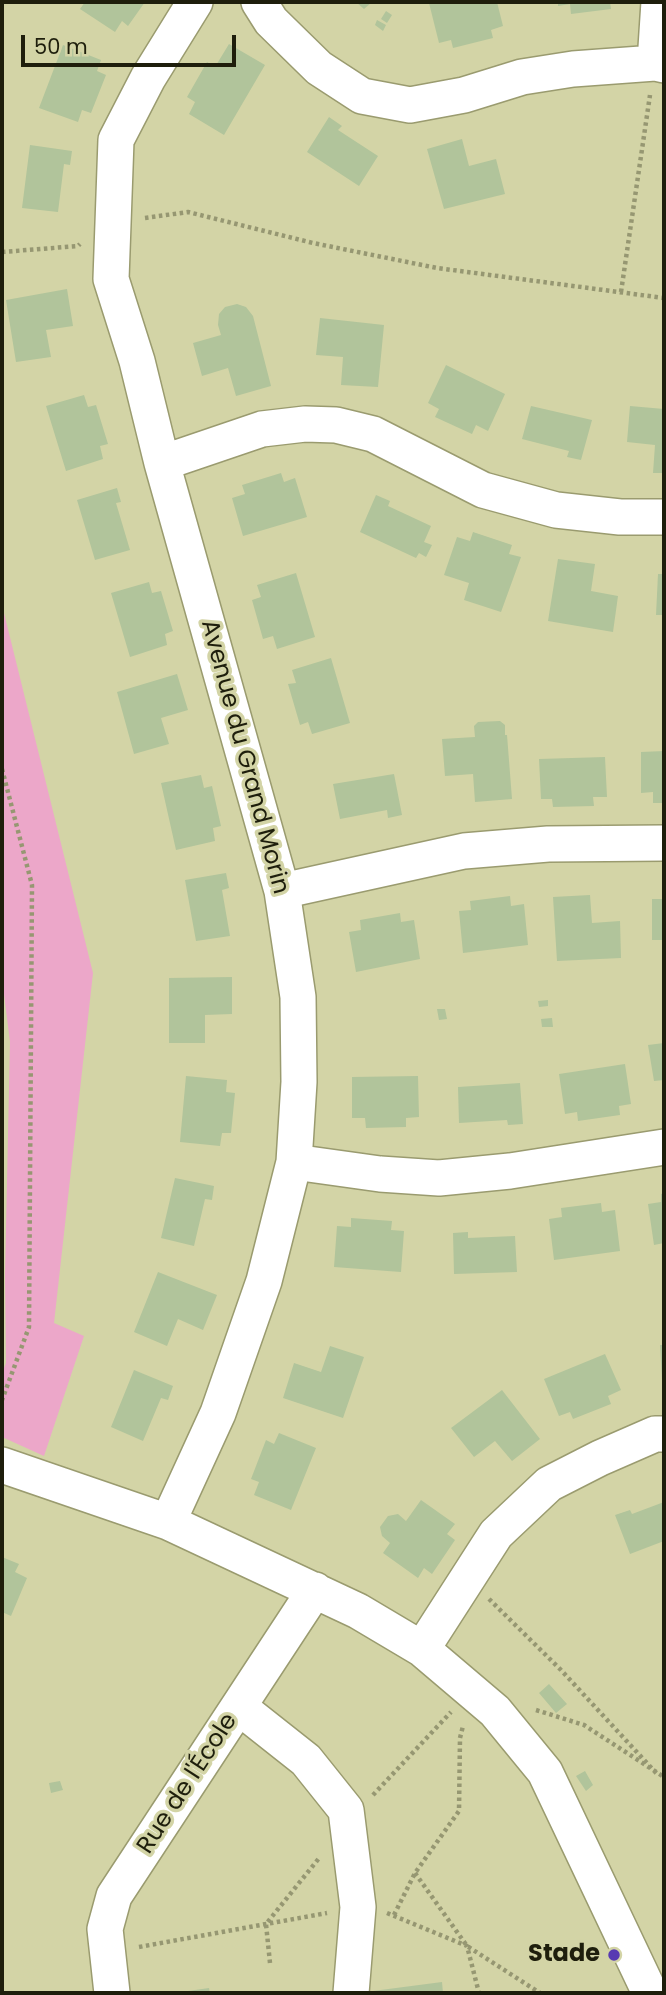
<!DOCTYPE html>
<html>
<head>
<meta charset="utf-8">
<style>
	body { margin:0 }
	#map { position:relative; width:666px; height:1995px; overflow:hidden; background:#d3d4a6; font-family:Poppins,sans-serif }
	canvas { display:block }
	.frame { position:absolute; inset:0; border:4px solid #1e1e0c; pointer-events:none }
	.scale { position:absolute; left:21px; top:35px; width:215px; height:32px; box-sizing:border-box; border:4px solid #1e1e0c; border-top:0; padding-left:9px; font-size:21px; line-height:24px; white-space:nowrap; color:#1e1e0c; -webkit-text-stroke:5px #d3d4a6; paint-order:stroke }
</style>
</head>
<body>
<div id="map">
<canvas width="666" height="1995"></canvas>
<div class="frame"></div>
<div class="scale">50 m</div>
</div>
<script>
const g = document.querySelector('canvas').getContext('2d');
g.lineJoin = 'round';
function fill(path, color) {
  g.fillStyle = color;
  g.fill(path, 'evenodd');
}
function shape(rows) {
  const path = new Path2D();
  for (const r of rows) {
    path.moveTo(r[0], r[1]);
    for (let i = 2; i < r.length; i += 2) path.lineTo(r[i], r[i + 1]);
  }
  return path;
}
function stroke(path, color, width, dash) {
  g.strokeStyle = color;
  g.lineWidth = width;
  g.lineCap = dash ? 'butt' : 'round';
  g.setLineDash(dash || []);
  g.stroke(path);
}
function label(font, color, halo, rows, align = 'center') {
  g.font = font + ' Poppins,sans-serif';
  g.lineWidth = 7;
  g.setLineDash([]);
  g.textBaseline = 'middle';
  g.strokeStyle = halo;
  g.fillStyle = color;
  for (const [text, x, y, turn = 0] of rows) {
    g.save();
    g.translate(x, y);
    g.rotate((+turn || 0) * Math.PI / 180);
    g.textAlign = isNaN(turn) ? turn : align;
    if (halo) g.strokeText(text, 0, 0);
    g.fillText(text, 0, 0);
    g.restore();
  }
}
fill(shape([
	[2,605,93,973,54,1323,84,1336,44,1456,2,1437,2,1373,6,1363,5,1275,10,1042,2,978]
]), '#eca7c9');
fill(shape([
	[85,2,145,2,128,26,122,21,115,32,80,9],
	[356,2,372,2,364,9],
	[435,2,497,2,503,26,491,30,493,38,453,48,451,40,439,43,429,3],
	[558,2,610,2,611,9,571,14,570,4,558,6],
	[386,11,392,15,387,23,381,19],
	[377,20,386,25,383,31,375,25],
	[229,44,265,65,224,135,189,114,195,102,187,97,207,62,215,67],
	[63,45,101,60,97,71,106,75,91,113,82,110,78,122,39,108],
	[329,117,342,126,338,130,378,156,359,186,307,152],
	[462,139,469,166,496,159,505,194,444,209,427,149],
	[30,145,72,151,70,165,64,164,58,212,22,208],
	[67,289,73,326,46,330,51,357,16,362,6,300],
	[237,304,246,307,253,316,271,386,236,396,228,368,202,376,193,343,221,335,218,325,219,314,225,307],
	[320,318,384,325,378,387,341,385,343,357,316,355],
	[446,365,505,394,488,431,476,425,472,434,435,417,439,409,428,403],
	[84,395,88,407,96,405,108,444,100,446,103,459,66,471,46,406],
	[531,406,592,420,581,460,567,457,569,451,522,439],
	[630,406,664,409,664,473,653,473,655,445,627,442],
	[281,473,284,482,295,478,307,517,243,536,232,498,245,494,242,485],
	[117,488,121,502,116,503,130,550,95,560,77,500],
	[376,495,390,501,388,506,431,526,424,542,432,545,426,557,419,553,416,558,360,532],
	[473,532,512,545,509,554,521,557,501,612,464,600,469,583,444,575,457,537,470,541],
	[558,559,595,564,591,591,618,596,613,632,548,621],
	[296,573,315,637,277,649,273,636,263,639,252,600,261,597,257,585],
	[658,574,664,574,664,615,656,615],
	[149,582,152,593,161,591,173,631,165,634,167,645,130,657,111,593],
	[331,658,350,723,312,734,308,722,300,725,288,684,296,683,292,670],
	[177,674,188,710,161,718,169,744,134,754,117,692],
	[500,721,505,725,505,735,507,735,512,799,475,802,473,774,445,776,442,739,475,737,474,726,478,722],
	[664,751,664,803,653,803,653,792,641,793,641,752],
	[605,757,607,797,593,797,594,806,553,807,552,799,541,799,539,759],
	[394,774,402,815,388,818,387,810,340,819,333,784],
	[201,775,204,788,212,786,221,826,213,828,215,841,176,850,161,783],
	[226,873,229,888,222,890,230,936,196,941,185,880],
	[590,895,592,923,620,921,621,958,557,961,553,897],
	[510,896,511,906,524,904,528,945,463,953,459,911,471,910,470,901],
	[652,899,664,899,664,940,652,940],
	[400,913,401,922,414,920,420,959,356,972,349,932,361,930,360,920],
	[232,977,232,1014,205,1015,205,1043,169,1043,169,978],
	[548,1000,548,1006,539,1007,538,1001],
	[437,1009,445,1009,447,1019,439,1020],
	[552,1018,553,1027,542,1027,541,1019],
	[664,1043,664,1080,654,1081,648,1045],
	[625,1064,631,1104,619,1106,620,1115,578,1121,577,1112,565,1114,559,1074],
	[186,1076,227,1080,226,1092,235,1093,231,1133,222,1133,220,1146,180,1142],
	[418,1076,419,1117,406,1118,406,1127,366,1128,365,1118,352,1118,352,1077],
	[520,1083,523,1124,508,1125,507,1120,459,1123,458,1087],
	[175,1178,214,1186,212,1200,205,1199,194,1246,161,1238],
	[664,1193,664,1243,654,1245,648,1204,661,1202,661,1194],
	[601,1203,602,1212,615,1210,620,1251,554,1260,549,1219,562,1217,561,1208],
	[351,1218,392,1221,391,1230,404,1231,401,1272,334,1267,337,1226,351,1227],
	[468,1232,468,1238,515,1236,517,1272,454,1274,453,1233],
	[158,1272,217,1295,203,1330,178,1319,167,1346,134,1332],
	[660,1345,664,1345,664,1380,662,1380],
	[330,1346,364,1357,343,1418,283,1398,294,1363,321,1372],
	[605,1354,621,1390,608,1396,611,1404,573,1419,570,1412,559,1416,544,1379],
	[134,1370,173,1386,168,1400,161,1398,143,1441,111,1427],
	[502,1390,540,1439,512,1461,495,1441,474,1457,451,1428],
	[279,1433,316,1448,291,1510,254,1495,259,1482,251,1479,266,1440,274,1444],
	[421,1500,455,1524,447,1534,455,1540,432,1574,424,1568,418,1578,383,1553,390,1543,382,1536,380,1527,388,1516,398,1514,406,1521],
	[664,1502,664,1541,630,1554,615,1515,630,1510,632,1514],
	[2,1557,19,1564,15,1572,27,1578,11,1616,2,1612],
	[549,1684,567,1704,556,1713,539,1693],
	[585,1771,593,1785,586,1791,576,1776],
	[60,1781,63,1790,51,1793,49,1783],
	[442,1982,443,1993,373,1993,373,1991],
	[209,1988,210,1993,181,1993,181,1992]
]), '#b1c49b');
const minor = shape([
	[259,2,271,21,319,68,362,96,410,105,464,95,522,77,573,69,655,63,664,65],
	[655,63,659,2],
	[162,463,262,429,305,424,336,425,373,434,483,490,556,510,620,517,664,517],
	[282,891,464,851,548,844,664,843],
	[294,1162,380,1174,439,1178,510,1171,664,1147],
	[2,1465,168,1522,358,1611,422,1649,495,1711,545,1772,650,1993],
	[168,1522,218,1413,264,1281,294,1162,299,1082,298,997,282,891,162,463,137,361,111,279,116,140,148,78,195,2],
	[422,1649,496,1534,549,1484,600,1458,655,1434,664,1434],
	[239,1707,306,1760,346,1810,358,1907,351,1993],
	[112,1993,105,1929,114,1896,315,1590]
]);
stroke(minor, '#9a9b6f', 38);
stroke(shape([
	[145,218,188,212,313,243,437,268,664,298],
	[2,252,78,246,80,244],
	[621,292,650,95],
	[2,769,32,885,29,1327,2,1400],
	[489,1599,561,1670,658,1775],
	[536,1710,584,1725,664,1777],
	[373,1795,451,1712],
	[415,1873,467,1946,540,1993],
	[387,1913,467,1946,479,1993],
	[394,1915,415,1873,459,1811,460,1738,463,1726],
	[139,1947,327,1913],
	[270,1963,266,1924,320,1857]
]), '#969772', 4.5, [3.5, 3.5]);
stroke(minor, '#fff', 35);
for (const [x, y, r, color] of [
	[614,1955,7,"#573ab2"]
]) {
  const dot = new Path2D();
  dot.arc(x, y, r, 0, 2 * Math.PI);
  g.fillStyle = color;
  g.fill(dot);
  stroke(dot, '#d3d4a6', 2.5);
}
label('24px', '#1e1e0c', '#d3d4a6', [
	["Avenue du Grand Morin",244,757,75],
	["Rue de l'École",188,1784,-57]
]);
label('bold 24px', '#1e1e0c', '#d3d4a6', [
	["Stade",600,1955]
], 'right');
</script>
</body>
</html>
